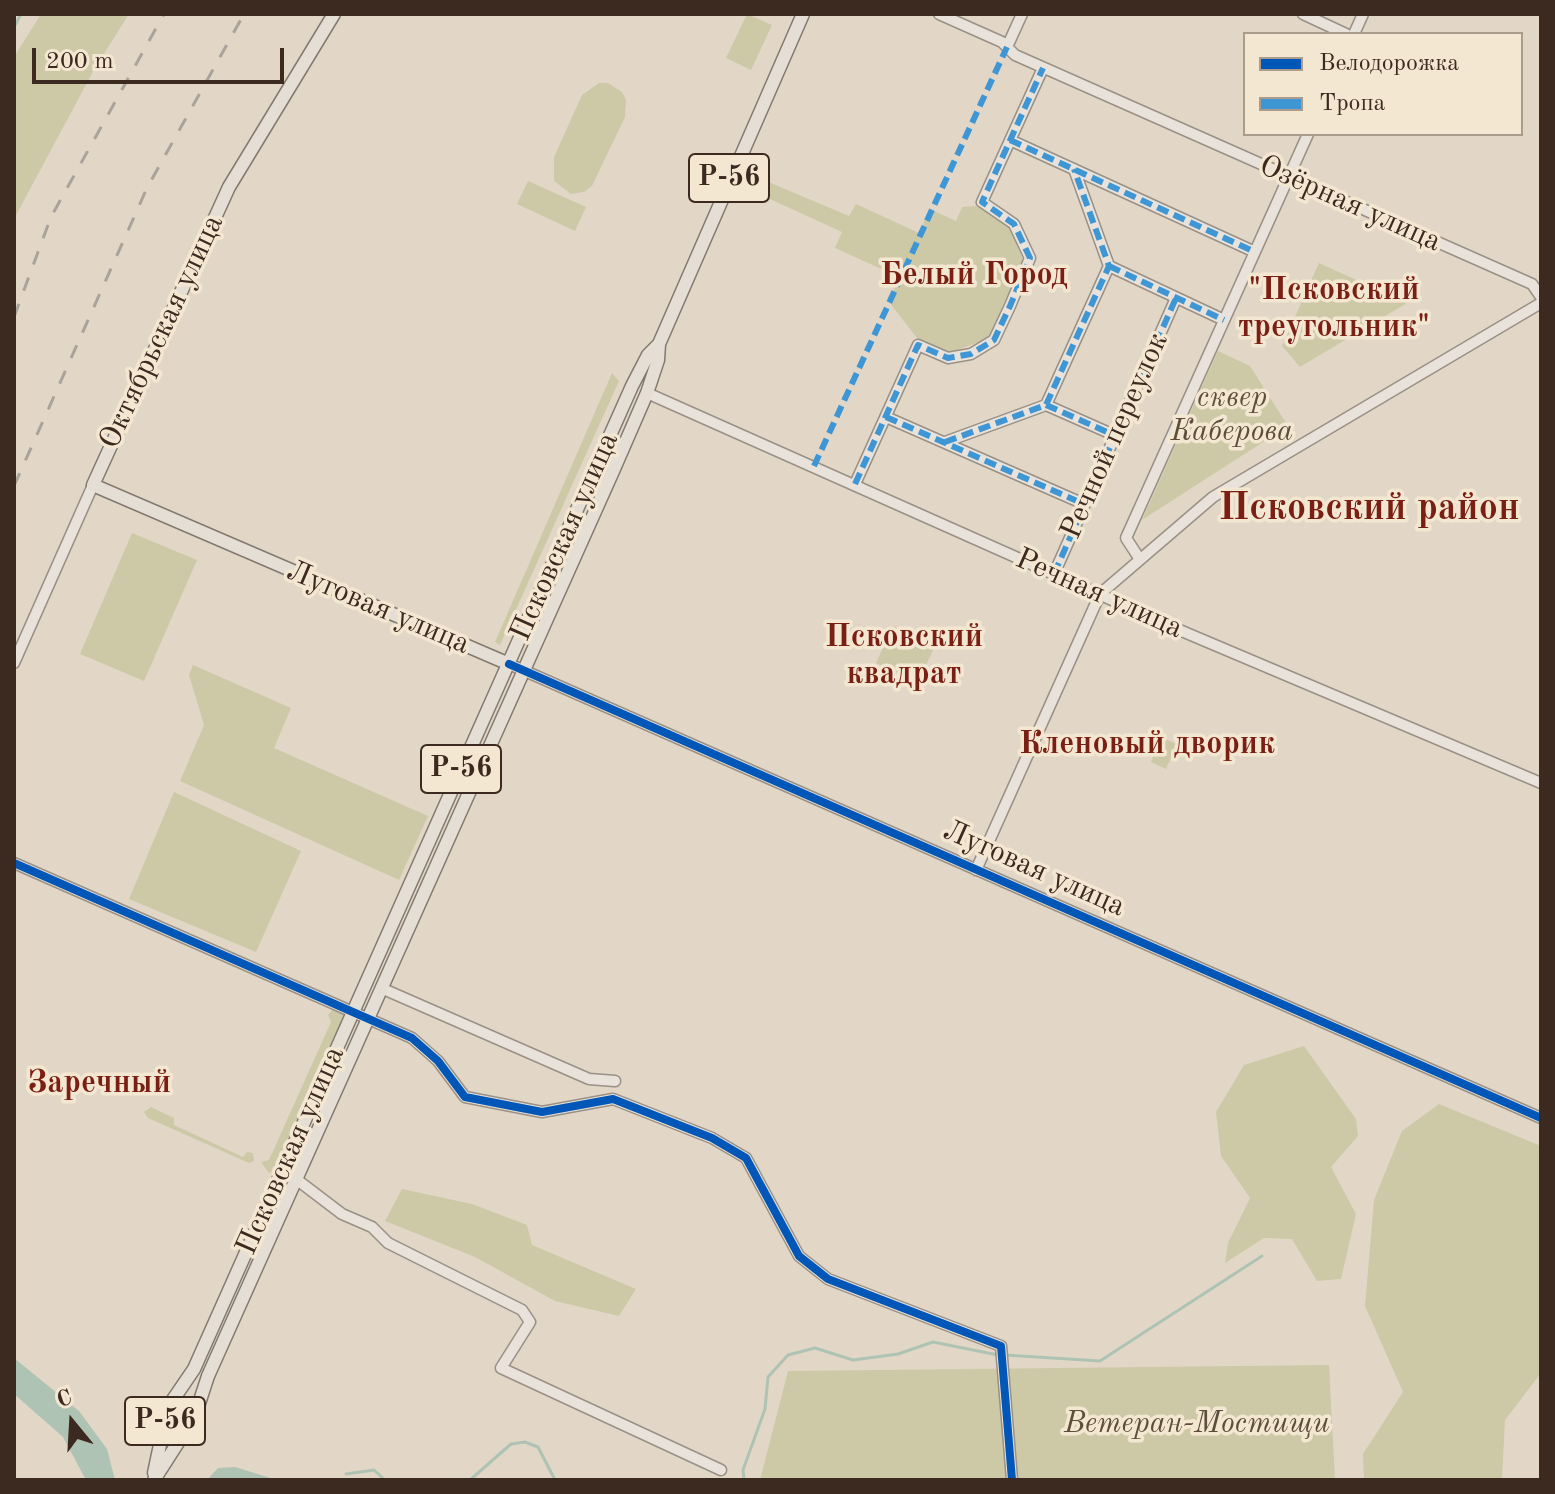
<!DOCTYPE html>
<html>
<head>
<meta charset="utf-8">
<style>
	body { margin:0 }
	#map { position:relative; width:1555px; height:1494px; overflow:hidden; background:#e2d7c6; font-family:"Old Standard TT",serif }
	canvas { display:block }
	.frame { position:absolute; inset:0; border:16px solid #3c291f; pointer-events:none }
	.legend { position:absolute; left:1243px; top:32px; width:280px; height:104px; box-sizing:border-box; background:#f4e7d2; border:2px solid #aa9b8a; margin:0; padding:10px 14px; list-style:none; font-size:24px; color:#3c291f }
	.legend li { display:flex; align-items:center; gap:16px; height:40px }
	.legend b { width:40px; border:2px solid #aa9b8a }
	.north { position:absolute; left:32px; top:1382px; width:80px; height:80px; -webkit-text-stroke:6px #f4e7d2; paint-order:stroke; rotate:342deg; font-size:22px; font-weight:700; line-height:32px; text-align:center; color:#3c291f }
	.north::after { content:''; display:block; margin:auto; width:28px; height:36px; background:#3c291f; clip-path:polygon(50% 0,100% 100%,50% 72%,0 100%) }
	.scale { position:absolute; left:32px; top:48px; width:252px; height:36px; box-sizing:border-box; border:4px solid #3c291f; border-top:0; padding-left:10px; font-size:24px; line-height:28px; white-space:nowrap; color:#3c291f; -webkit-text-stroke:6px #f4e7d2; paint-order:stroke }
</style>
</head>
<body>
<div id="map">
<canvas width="1555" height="1494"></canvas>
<div class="frame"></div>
<ul class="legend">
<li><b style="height:10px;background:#0057b8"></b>Велодорожка</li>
<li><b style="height:10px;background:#3f96d5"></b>Тропа</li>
</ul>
<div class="north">С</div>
<div class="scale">200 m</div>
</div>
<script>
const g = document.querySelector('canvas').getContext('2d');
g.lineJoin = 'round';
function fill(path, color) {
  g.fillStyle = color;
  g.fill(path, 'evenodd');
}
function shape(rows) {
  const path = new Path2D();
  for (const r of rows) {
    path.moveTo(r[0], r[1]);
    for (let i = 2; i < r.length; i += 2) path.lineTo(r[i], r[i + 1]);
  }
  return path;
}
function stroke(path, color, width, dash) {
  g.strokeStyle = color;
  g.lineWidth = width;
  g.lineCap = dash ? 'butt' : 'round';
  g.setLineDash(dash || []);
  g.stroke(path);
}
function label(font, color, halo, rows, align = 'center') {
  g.font = font + ' "Old Standard TT",serif';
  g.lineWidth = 7;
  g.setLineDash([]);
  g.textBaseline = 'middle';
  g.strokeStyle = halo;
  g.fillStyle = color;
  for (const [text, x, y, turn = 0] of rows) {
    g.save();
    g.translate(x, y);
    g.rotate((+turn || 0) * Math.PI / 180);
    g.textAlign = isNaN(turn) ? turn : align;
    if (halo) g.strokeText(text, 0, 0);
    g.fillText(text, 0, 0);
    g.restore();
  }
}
fill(shape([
	[41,14,129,14,95,68,14,219,14,57],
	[747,14,772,25,751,70,726,58],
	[599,83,608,83,622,92,626,100,625,117,592,186,584,192,571,194,554,181,554,157,582,95],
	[740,170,849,216,856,204,919,233,930,209,956,221,962,207,976,206,1009,224,1024,263,990,338,949,353,920,342,889,302,899,277,835,248,842,232,735,183],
	[528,181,586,207,575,231,517,204],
	[1319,263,1407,303,1300,367,1282,346],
	[1218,351,1250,366,1288,426,1142,520],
	[612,373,619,381,500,645,495,642],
	[132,533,197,560,144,681,80,654],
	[893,626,935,646,918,682,876,663],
	[193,665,291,708,274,748,428,816,399,880,180,781,204,725,189,675],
	[1161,737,1177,744,1166,769,1151,762],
	[174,792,301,851,256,952,129,899],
	[334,1008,343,1013,343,1018,275,1171,269,1173,261,1162,269,1160,331,1022,328,1015],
	[1304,1046,1356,1119,1358,1136,1331,1167,1356,1214,1341,1279,1317,1281,1292,1239,1264,1238,1225,1263,1228,1243,1250,1198,1221,1156,1216,1112,1244,1065],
	[1439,1104,1541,1146,1541,1373,1505,1420,1502,1480,1364,1480,1363,1454,1403,1392,1365,1306,1374,1200,1402,1131],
	[151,1107,174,1118,174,1125,243,1157,247,1152,253,1153,254,1161,249,1163,148,1118,144,1112],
	[402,1189,472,1204,527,1225,532,1245,636,1289,619,1316,555,1301,475,1257,385,1221],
	[1329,1365,1335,1480,760,1480,788,1371]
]), '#cdc9a7');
fill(shape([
	[14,1358,79,1411,107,1449,115,1480,86,1480,63,1437,14,1394],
	[235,1467,277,1480,207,1480,218,1468]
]), '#afc3b5');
stroke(shape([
	[14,27,21,14],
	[1005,1355,1100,1361,1262,1256],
	[346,1474,374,1470,385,1480],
	[470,1480,511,1444,525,1442,538,1447,555,1480],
	[744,1480,743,1470,765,1409,768,1377,788,1355,815,1348,853,1360,898,1354,933,1342,998,1355]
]), '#afc3b5', 3);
const minor = shape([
	[939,14,1002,42,1015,55,1532,284,1541,297],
	[1303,14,1346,34],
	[1354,34,1363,14],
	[1007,47,1022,14],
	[1010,140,1255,252],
	[1109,266,1224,320],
	[647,393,1184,632,1541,783],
	[1046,405,1114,435],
	[886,417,1084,504],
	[945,442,1046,405,1109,266,1074,169],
	[855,484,918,345,948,358,971,354,994,340,1010,306,1030,258,1014,224,982,202,1043,68],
	[1139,558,1126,538,1308,134],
	[1054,574,1176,298],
	[14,663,93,485],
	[509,664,1541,1118],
	[14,863,412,1038,438,1061,465,1097,542,1112,613,1099,712,1138,746,1158,799,1256,828,1279,1001,1346,1012,1480],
	[976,870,1100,594,1213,497,1541,303],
	[381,988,589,1079,615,1081],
	[296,1179,342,1214,372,1227,388,1243,522,1310,530,1322,501,1368,721,1470]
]);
const major = shape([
	[334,14,229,187,93,485,509,664],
	[168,1407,170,1417,177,1424,186,1425,195,1417],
	[154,1473,168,1407,194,1369,632,386,648,355,659,344],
	[154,1480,195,1416,208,1376,614,469,647,393,658,360,659,344,803,14]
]);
stroke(minor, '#999086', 13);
stroke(major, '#82796f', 15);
stroke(minor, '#e8e2da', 10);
stroke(major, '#e4ded4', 12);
stroke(shape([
	[14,317,51,217,164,14],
	[14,486,147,188,244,14]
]), '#aaa39c', 3, [14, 14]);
stroke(shape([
	[1010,140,1255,252],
	[1109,266,1224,320],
	[1046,405,1114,435],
	[886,417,1084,504],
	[945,442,1046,405,1109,266,1074,169],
	[814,466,1007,47],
	[855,484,918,345,948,358,971,354,994,340,1010,306,1030,258,1014,224,982,202,1043,68],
	[1054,574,1176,298]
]), '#3f96d5', 6, [12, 6]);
stroke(shape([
	[509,664,1541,1118],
	[14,863,412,1038,438,1061,465,1097,542,1112,613,1099,712,1138,746,1158,799,1256,828,1279,1001,1346,1012,1480]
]), '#0057b8', 8);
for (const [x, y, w] of [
	[729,178,80],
	[461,769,80],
	[165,1421,80]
]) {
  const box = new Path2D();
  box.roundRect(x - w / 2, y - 24, w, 48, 6);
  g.fillStyle = '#f4e7d2';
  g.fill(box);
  stroke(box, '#3c291f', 2);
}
label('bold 28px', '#3c291f', null, [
	["Р-56",729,178],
	["Р-56",461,769],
	["Р-56",165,1421]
]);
label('30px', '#3c291f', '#f4e7d2', [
	["Озёрная улица",1350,204,24],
	["Октябрьская улица",162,332,-65],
	["Речной переулок",1115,436,-66],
	["Псковская улица",565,537,-66],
	["Речная улица",1099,594,24],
	["Луговая улица",378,608,23],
	["Луговая улица",1034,869,24],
	["Псковская улица",291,1151,-66]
]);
label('italic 30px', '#5c4e3a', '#f4e7d2', [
	["сквер",1232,398],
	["Каберова",1232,432],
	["Ветеран-Мостищи",1197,1424]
]);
label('bold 32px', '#7a1f14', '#f4e7d2', [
	["Белый Город",974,276],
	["\"Псковский",1334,291],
	["треугольник\"",1334,328],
	["Псковский",904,638],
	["квадрат",904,675],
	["Кленовый дворик",1147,745],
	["Заречный",99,1084]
]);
label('bold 38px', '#7a1f14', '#f4e7d2', [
	["Псковский район",1369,509]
]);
</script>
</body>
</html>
